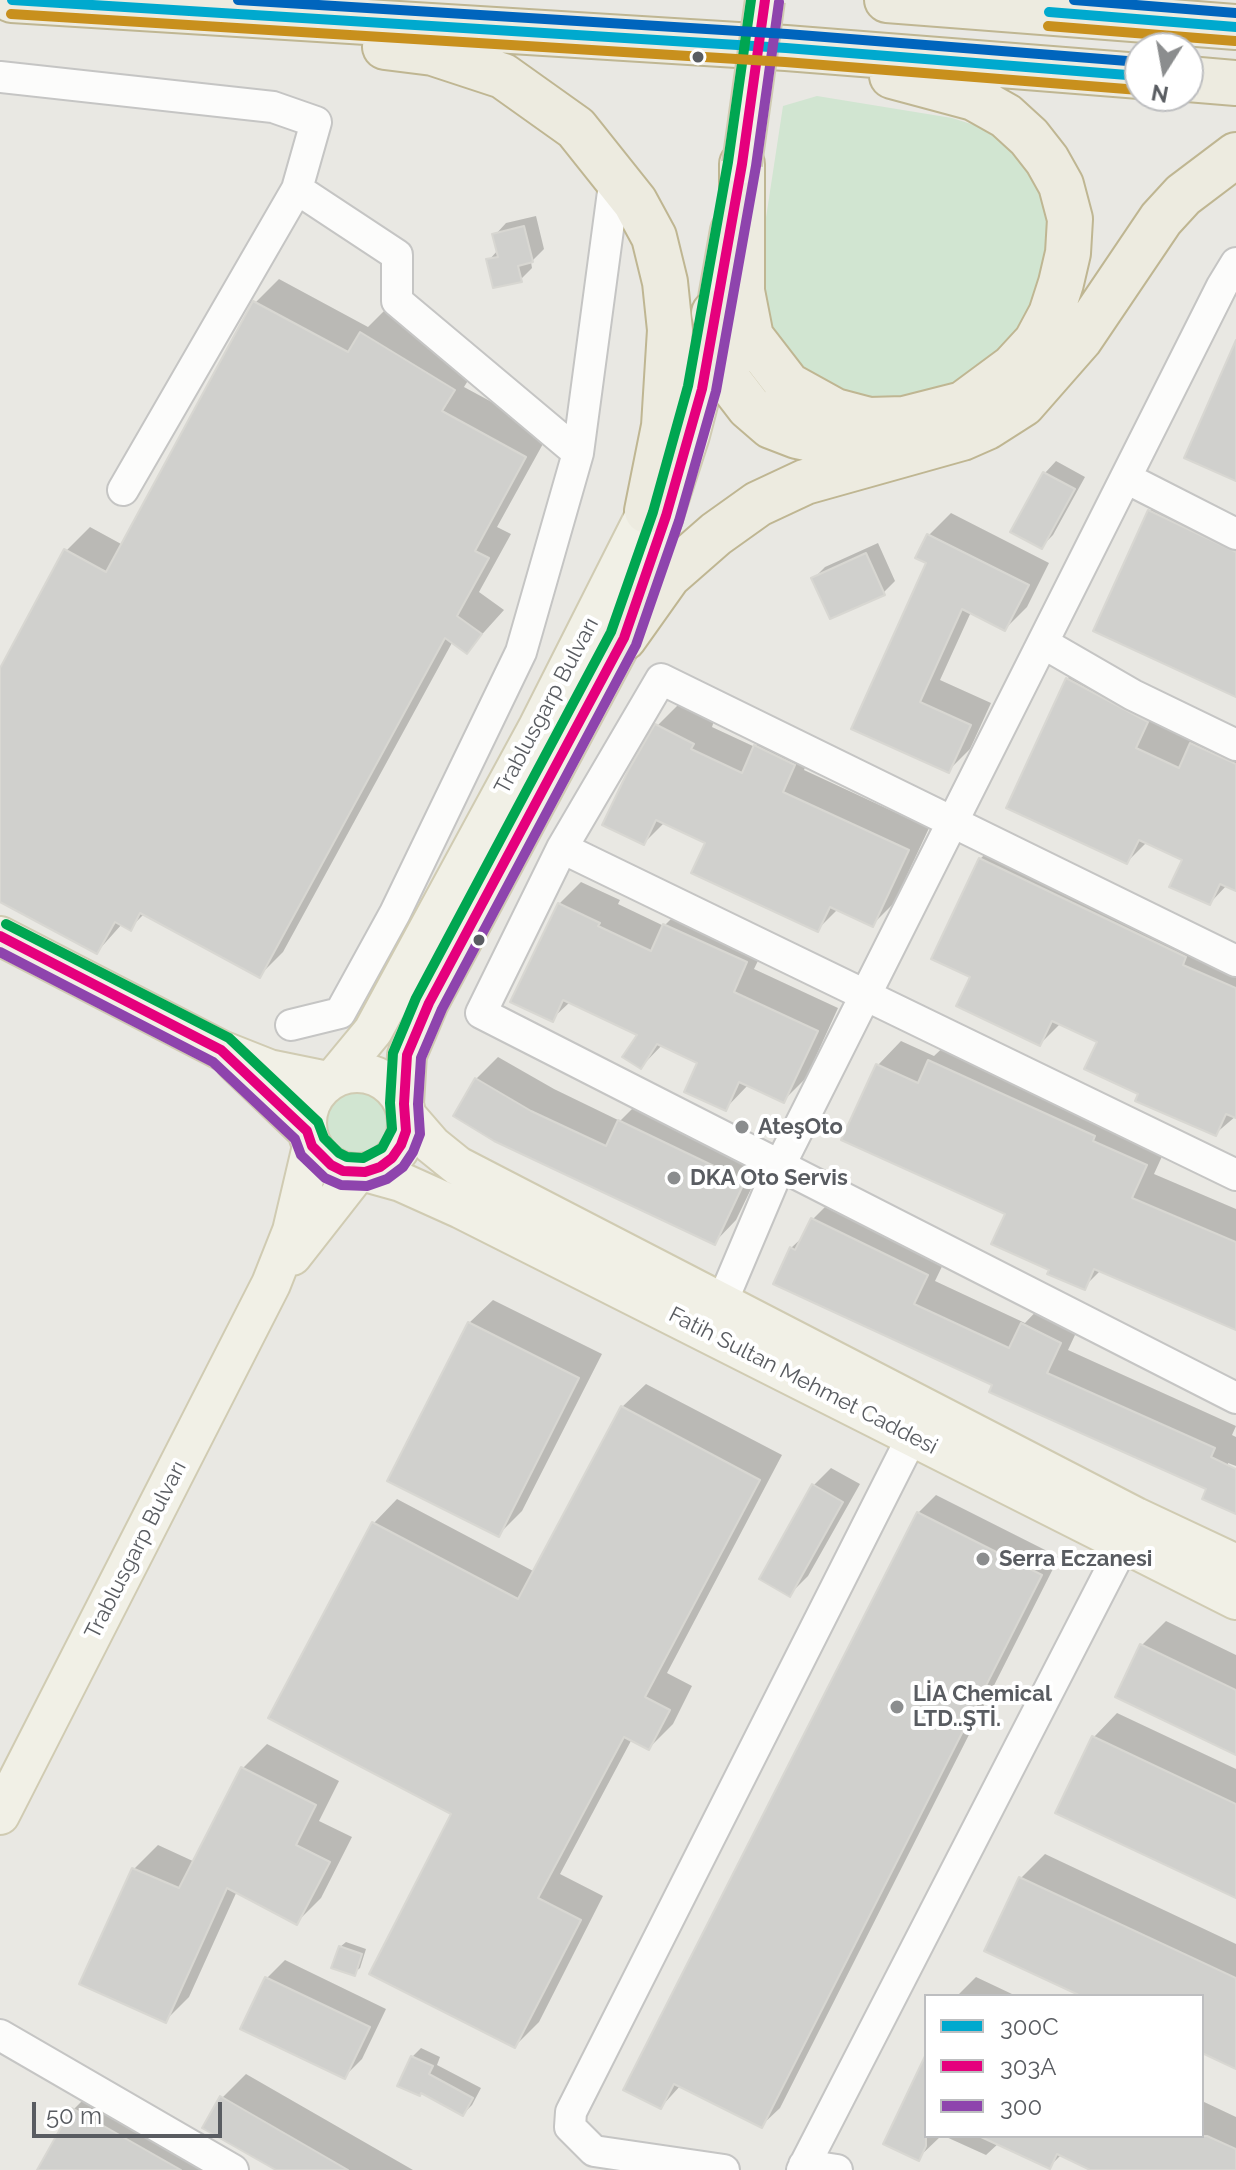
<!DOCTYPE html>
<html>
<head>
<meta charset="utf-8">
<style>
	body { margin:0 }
	#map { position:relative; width:1236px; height:2170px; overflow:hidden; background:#e9e8e3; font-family:Raleway,sans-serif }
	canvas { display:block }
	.legend { position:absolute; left:924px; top:1994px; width:280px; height:144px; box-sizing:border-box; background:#fff; border:2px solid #bdbec0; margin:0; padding:10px 14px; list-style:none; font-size:24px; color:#595c61 }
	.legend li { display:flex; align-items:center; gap:16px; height:40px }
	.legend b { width:40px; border:2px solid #bdbec0 }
	.north { position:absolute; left:1124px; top:32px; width:80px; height:80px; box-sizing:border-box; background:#fff; border:2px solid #bdbec0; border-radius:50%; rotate:191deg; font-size:22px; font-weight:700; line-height:32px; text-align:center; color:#595c61 }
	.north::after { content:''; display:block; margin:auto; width:28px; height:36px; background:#8b8d8e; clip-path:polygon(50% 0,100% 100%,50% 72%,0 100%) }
	.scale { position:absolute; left:32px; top:2102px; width:190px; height:36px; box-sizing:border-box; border:4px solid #595c61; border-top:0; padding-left:10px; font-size:24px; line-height:28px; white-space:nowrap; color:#595c61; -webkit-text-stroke:6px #fff; paint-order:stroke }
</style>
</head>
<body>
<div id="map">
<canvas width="1236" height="2170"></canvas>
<ul class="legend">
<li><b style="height:10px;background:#00a9ce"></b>300C</li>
<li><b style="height:10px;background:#e5007d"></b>303A</li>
<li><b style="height:10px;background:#8e44ad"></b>300</li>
</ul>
<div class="north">N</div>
<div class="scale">50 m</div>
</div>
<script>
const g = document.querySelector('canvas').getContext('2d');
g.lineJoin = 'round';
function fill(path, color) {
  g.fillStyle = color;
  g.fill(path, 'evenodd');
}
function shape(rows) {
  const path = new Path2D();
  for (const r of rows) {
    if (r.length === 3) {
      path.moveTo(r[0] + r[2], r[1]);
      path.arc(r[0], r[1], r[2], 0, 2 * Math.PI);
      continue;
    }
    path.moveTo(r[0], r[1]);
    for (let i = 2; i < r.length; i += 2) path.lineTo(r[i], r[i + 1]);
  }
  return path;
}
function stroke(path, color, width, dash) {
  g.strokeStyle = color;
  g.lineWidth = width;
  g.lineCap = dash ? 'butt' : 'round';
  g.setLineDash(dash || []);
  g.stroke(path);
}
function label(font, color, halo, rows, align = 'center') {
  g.font = font + ' Raleway,sans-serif';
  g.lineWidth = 8;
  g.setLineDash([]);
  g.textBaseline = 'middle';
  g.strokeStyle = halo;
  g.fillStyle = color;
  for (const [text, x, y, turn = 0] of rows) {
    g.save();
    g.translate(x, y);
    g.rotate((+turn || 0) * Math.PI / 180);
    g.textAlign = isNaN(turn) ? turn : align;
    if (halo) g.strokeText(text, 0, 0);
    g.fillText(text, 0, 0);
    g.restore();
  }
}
fill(shape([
	[817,96,952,118,990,130,1047,175,1061,256,1010,361,880,416,792,377,755,290,783,106],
	[356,1124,32]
]), '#d1e5d1');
fill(shape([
	[536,216,544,249,531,262,532,268,520,280,489,260,498,250,495,235,506,223],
	[279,279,368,327,385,310,477,366,464,387,549,433,497,527,511,534,479,592,504,610,467,651,453,641,283,952,259,976,145,913,130,928,122,924,97,952,0,892,0,672,66,551,90,527,123,545,255,303],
	[1056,461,1085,477,1053,535,1041,547,1013,531,1045,473],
	[1174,487,1236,519,1236,694,1095,630,1150,511],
	[951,513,1049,563,1027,607,1005,629,971,612,940,680,991,703,970,749,948,771,854,728,929,562,929,535],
	[878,543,895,581,883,593,813,579,825,567],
	[1091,655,1171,698,1159,724,1195,741,1236,730,1236,889,1227,885,1210,903,1184,859,1147,842,1127,862,1067,679],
	[679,704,714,721,712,727,755,747,778,724,815,743,804,770,929,828,894,903,872,925,838,909,817,930,708,842,665,822,644,843,657,726],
	[1003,837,1236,956,1236,1116,1215,1134,1140,1093,1100,1041,1061,1023,1040,1044,973,976,980,859],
	[581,882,620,900,618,904,664,926,687,903,768,940,754,969,838,1008,806,1078,784,1100,749,1084,726,1108,700,1062,663,1044,641,1067,640,1034,570,1002,552,1019,559,904],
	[953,1038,1169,1141,1154,1174,1236,1209,1236,1328,1101,1270,1084,1287,1051,1269,1007,1213,878,1065,901,1041,934,1056],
	[498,1057,554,1089,620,1121,642,1099,766,1158,736,1220,714,1243,476,1079],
	[835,1197,949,1252,935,1281,1025,1323,1045,1302,1082,1320,1068,1350,1236,1426,1232,1435,1236,1437,1236,1466,1228,1463,1228,1467,1236,1471,1236,1512,1209,1488,995,1384,791,1248,805,1235,813,1219],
	[493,1300,602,1354,522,1511,498,1535,469,1323],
	[646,1384,782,1455,667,1673,692,1686,673,1724,649,1748,632,1739,560,1874,603,1896,539,2022,515,2046,374,1523,397,1499,535,1572,622,1407],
	[831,1468,860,1484,808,1576,790,1594,813,1486],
	[936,1495,1059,1557,780,2108,762,2125,681,2085,661,2107,918,1513],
	[1166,1621,1236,1655,1236,1753,1142,1645],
	[1117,1713,1236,1769,1236,1896,1094,1737],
	[267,1744,339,1781,319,1821,352,1837,321,1898,297,1922,237,1891,189,1997,165,2021,82,1983,134,1869,158,1845,195,1862,243,1768],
	[1045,1854,1236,1944,1236,2066,1202,2050,1202,1996,1086,1996,987,1950,1021,1878],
	[346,1942,366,1949,360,1968,354,1973,340,1947],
	[285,1960,386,2009,362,2059,344,2077,267,1978],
	[976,1977,1012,1994,1011,1996,957,1996],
	[421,2048,440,2057,437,2065,481,2088,472,2105,463,2114,412,2057],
	[926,2058,926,2136,941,2136,918,2158],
	[246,2074,413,2170,280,2170,222,2098],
	[98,2085,246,2170,39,2170,74,2109],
	[1202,2101,1236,2117,1236,2170,1095,2170,1062,2154,1050,2166,999,2143,986,2155,944,2136,1202,2136]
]), '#0003');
const building = shape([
	[524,226,533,262,518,266,522,282,493,288,486,259,498,257,492,234,524,226],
	[253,301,348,352,360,332,455,390,442,411,526,457,475,551,489,558,457,616,482,634,467,654,445,638,260,978,140,913,131,931,115,922,97,954,0,902,0,668,64,549,106,572,253,301],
	[1236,340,1236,481,1184,458,1236,340],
	[1043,472,1075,489,1042,549,1010,532,1043,472],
	[1148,510,1236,552,1236,697,1093,631,1148,510],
	[927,534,1029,585,1005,631,962,609,920,702,971,725,949,773,851,729,926,563,915,558,927,534],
	[866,553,885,595,830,619,811,578,866,553],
	[1066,678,1148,722,1136,748,1179,768,1190,743,1236,764,1236,891,1220,884,1210,905,1169,887,1182,860,1139,840,1127,864,1006,808,1066,678],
	[655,724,694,744,691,749,742,773,754,745,795,765,783,792,909,850,873,927,830,907,818,932,691,873,705,843,656,820,644,845,602,825,628,771,655,724],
	[979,858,1186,957,1183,965,1236,988,1236,1118,1226,1114,1216,1136,1135,1101,1138,1094,1084,1069,1097,1042,1052,1021,1040,1046,956,1006,970,977,931,959,979,858],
	[558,903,600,923,598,926,651,951,663,924,747,962,734,992,818,1031,784,1103,739,1082,726,1111,684,1092,697,1063,657,1044,641,1069,622,1057,637,1035,563,1000,553,1022,510,1002,558,903],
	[928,1060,1095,1136,1093,1141,1147,1165,1132,1198,1236,1242,1236,1330,1094,1269,1085,1290,1047,1274,1049,1270,991,1244,1005,1214,841,1140,876,1064,918,1083,928,1060],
	[475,1078,531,1111,606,1146,618,1120,745,1181,715,1245,494,1141,453,1116,475,1078],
	[811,1218,928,1275,914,1304,1009,1348,1021,1323,1061,1343,1047,1373,1215,1448,1211,1457,1236,1469,1236,1514,1202,1499,1206,1489,989,1392,992,1385,773,1284,790,1247,795,1250,811,1218],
	[468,1322,579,1378,499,1537,387,1481,468,1322],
	[621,1406,760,1480,645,1697,670,1710,649,1750,624,1737,538,1898,581,1920,515,2048,369,1974,451,1814,268,1718,372,1522,518,1599,621,1406],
	[812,1484,843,1502,790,1597,759,1579,812,1484],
	[917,1512,1042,1575,762,2128,674,2084,661,2109,623,2090,917,1512],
	[1140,1644,1236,1690,1236,1755,1115,1697,1140,1644],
	[1092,1736,1236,1804,1236,1898,1055,1813,1092,1736],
	[241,1767,316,1805,296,1845,330,1862,297,1925,227,1888,166,2023,79,1984,132,1868,179,1888,241,1767],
	[1019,1877,1236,1978,1236,2069,1202,2053,1202,1996,1081,1996,984,1951,1019,1877],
	[339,1946,362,1954,355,1976,331,1968,339,1946],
	[265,1977,370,2027,345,2079,240,2029,265,1977],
	[926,2054,926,2146,919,2161,883,2144,926,2054],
	[411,2056,433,2066,429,2074,473,2098,463,2116,421,2093,420,2096,397,2086,411,2056],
	[220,2096,348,2170,276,2170,202,2128,220,2096],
	[72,2108,181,2170,37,2170,72,2108],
	[979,2136,1207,2136,1236,2149,1236,2170,1090,2170,1057,2154,1050,2169,979,2136]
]);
fill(building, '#d0d0cd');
stroke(building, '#d8d7d2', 2);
const minor = shape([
	[0,77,273,107,316,122,297,189,123,490],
	[297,189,397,255,397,301,578,453],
	[1126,478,1236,534],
	[1043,643,1133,695,1236,745],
	[562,848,1236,1175],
	[1236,961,661,679,562,848,481,1013,1236,1398],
	[291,1025,340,1013,395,913,521,652,578,453,615,177],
	[722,1302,780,1165,1222,286,1236,263],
	[0,2035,233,2170],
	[804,2165,837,2170],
	[724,2170,594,2151,570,2127,571,2112,912,1437],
	[802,2170,1124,1544]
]);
const major = shape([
	[0,936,221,1050,269,1069,328,1081],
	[235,1062,307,1131],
	[357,1123,50],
	[335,1077,373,1031,538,727,646,513],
	[404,1104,407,1055,429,1003,624,638,690,435,702,389,730,230],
	[406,1115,432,1145,458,1166,1136,1517,1236,1564],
	[365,1172,401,1182,461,1209,1236,1600],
	[292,1256,357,1173],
	[0,1815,271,1284,292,1231,312,1146]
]);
const highway = shape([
	[12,0,786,48,1140,76],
	[887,0,1236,27],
	[385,47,433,53,503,76,576,128,635,202,654,237,665,282,670,330,664,426,647,511],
	[1188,79,1236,83],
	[742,164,742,291,751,337,788,385,835,411,869,420,904,419,963,404,1013,367,1036,342,1051,314,1061,283,1068,253,1070,219,1061,185,1047,160,1029,137,1006,116,974,98,892,76],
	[714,313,729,381,749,407,771,426,797,436,825,442,868,450,890,449],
	[624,638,668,576,716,534,758,504,805,482,962,438,987,427,1023,404,1080,339,1161,219,1183,195,1236,155]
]);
stroke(minor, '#c5c5c4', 34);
stroke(major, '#d0cbb2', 42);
stroke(highway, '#bfb692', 48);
stroke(minor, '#fcfcfb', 30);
stroke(major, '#f1f0e6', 38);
stroke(highway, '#edebe0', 44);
const majorBridge = shape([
	[742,164,765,0]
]);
stroke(majorBridge, '#d0cbb2', 42, []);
stroke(majorBridge, '#f1f0e6', 38);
stroke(shape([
	[12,0,786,48,1140,76],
	[1049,12,1236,27]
]), '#00a9ce', 10);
stroke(shape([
	[0,936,221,1050,307,1131,312,1146,331,1165,343,1171,365,1172,380,1167,392,1158,401,1145,406,1131,404,1104,407,1055,429,1003,624,638,666,516,702,389,742,164,765,0]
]), '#e5007d', 10);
stroke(shape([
	[0,952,213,1062,295,1139,301,1155,325,1178,341,1185,367,1186,387,1179,403,1167,413,1152,420,1134,418,1104,421,1058,442,1009,636,645,679,521,716,391,756,166,779,2]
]), '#8e44ad', 10);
stroke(shape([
	[6,924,229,1038,318,1122,324,1138,339,1153,347,1157,363,1158,382,1148,392,1129,390,1103,393,1053,416,998,611,632,653,512,688,386,728,162,751,0]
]), '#00a651', 10);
stroke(shape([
	[11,14,785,62,1139,90],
	[1048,26,1235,41]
]), '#c8901d', 10);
stroke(shape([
	[238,0,787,34,1140,62],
	[1074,0,1236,13]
]), '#0065bd', 10);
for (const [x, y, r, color] of [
	[698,57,7,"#595c61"],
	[479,940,7,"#595c61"],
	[742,1127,8,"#8b8d8e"],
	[674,1178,8,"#8b8d8e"],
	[983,1559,8,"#8b8d8e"],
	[897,1707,8,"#8b8d8e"]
]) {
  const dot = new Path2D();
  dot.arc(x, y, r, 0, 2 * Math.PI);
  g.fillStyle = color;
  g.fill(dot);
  stroke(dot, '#fff', 3);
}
label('22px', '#595c61', '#fff', [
	["Trablusgarp Bulvarı",547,706,-62],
	["Fatih Sultan Mehmet Caddesi",803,1381,27],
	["Trablusgarp Bulvarı",136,1550,-63]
]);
label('bold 22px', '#595c61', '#fff', [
	["AteşOto",758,1127],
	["DKA Oto Servis",690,1178],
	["Serra Eczanesi",999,1559],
	["LİA Chemical",913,1694],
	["LTD..ŞTİ.",913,1719]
], 'left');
</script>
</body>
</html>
